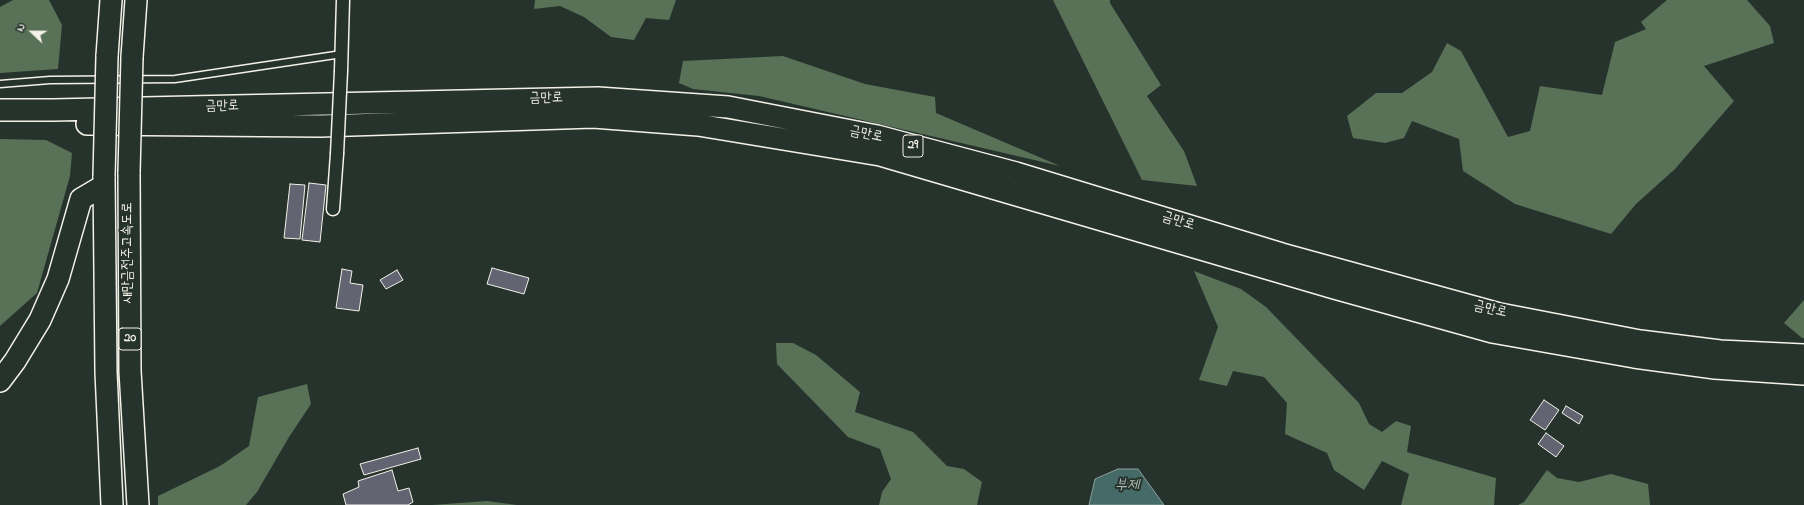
<!DOCTYPE html>
<html>
<head>
<meta charset="utf-8">
<style>
	body { margin:0 }
	#map { position:relative; width:1804px; height:505px; overflow:hidden; background:#26332d; font-family:"Indie Flower",sans-serif }
	canvas { display:block }
	.north { position:absolute; left:12px; top:12px; width:40px; height:40px; -webkit-text-stroke:3px #26332d; paint-order:stroke; rotate:292deg; font-size:11px; font-weight:700; line-height:16px; text-align:center; color:#f4f1e8 }
	.north::after { content:''; display:block; margin:auto; width:14px; height:18px; background:#f4f1e8; clip-path:polygon(50% 0,100% 100%,50% 72%,0 100%) }
</style>
</head>
<body>
<div id="map">
<canvas width="1804" height="505"></canvas>
<div class="north">N</div>
</div>
<script>
const g = document.querySelector('canvas').getContext('2d');
g.lineJoin = 'round';
function fill(path, color) {
  g.fillStyle = color;
  g.fill(path, 'evenodd');
}
function shape(rows) {
  const path = new Path2D();
  for (const r of rows) {
    path.moveTo(r[0], r[1]);
    for (let i = 2; i < r.length; i += 2) path.lineTo(r[i], r[i + 1]);
  }
  return path;
}
function stroke(path, color, width, dash) {
  g.strokeStyle = color;
  g.lineWidth = width;
  g.lineCap = dash ? 'butt' : 'round';
  g.setLineDash(dash || []);
  g.stroke(path);
}
function label(font, color, halo, rows, align = 'center') {
  g.font = font + ' "Indie Flower","Poor Story",sans-serif';
  g.lineWidth = 4;
  g.setLineDash([]);
  g.textBaseline = 'middle';
  g.strokeStyle = halo;
  g.fillStyle = color;
  for (const [text, x, y, turn = 0] of rows) {
    g.save();
    g.translate(x, y);
    g.rotate((+turn || 0) * Math.PI / 180);
    g.textAlign = isNaN(turn) ? turn : align;
    if (halo) g.strokeText(text, 0, 0);
    g.fillText(text, 0, 0);
    g.restore();
  }
}
fill(shape([
	[13,0,49,0,62,25,58,69,0,73,0,7],
	[535,0,676,0,669,20,646,18,634,40,611,37,584,17,560,6,534,9],
	[1053,0,1110,0,1110,3,1161,85,1147,96,1184,151,1197,186,1142,180],
	[1667,0,1747,0,1770,26,1774,43,1704,66,1734,101,1675,169,1636,204,1611,234,1515,204,1463,171,1459,139,1412,121,1404,138,1385,143,1353,138,1347,116,1376,93,1402,93,1432,72,1447,43,1461,51,1508,137,1530,131,1540,86,1602,95,1615,42,1646,29,1641,22],
	[783,56,865,84,935,97,936,113,1060,166,759,96,693,89,679,83,683,61],
	[0,139,46,140,72,153,70,176,37,293,0,326],
	[1194,271,1241,289,1266,307,1359,403,1369,424,1382,432,1396,421,1411,426,1407,452,1496,478,1494,505,1401,505,1409,474,1382,461,1364,490,1334,470,1327,453,1285,434,1287,403,1264,377,1233,371,1227,386,1199,380,1218,327],
	[1804,300,1804,338,1802,338,1784,323],
	[776,343,793,343,816,355,860,392,855,412,913,432,947,466,964,469,982,482,977,505,879,505,882,492,891,479,880,449,848,437,777,364],
	[307,384,311,404,289,437,257,492,246,505,158,505,158,496,220,466,249,446,258,397],
	[1547,470,1557,478,1579,482,1611,474,1648,484,1650,505,1518,505,1524,502],
	[487,501,517,505,432,505]
]), '#587157');
const water = shape([
	[1118,469,1138,469,1164,505,1089,505,1095,479,1118,469]
]);
fill(water, '#456a68');
stroke(water, '#8ba09b', 1);
const building = shape([
	[309,183,326,185,320,242,302,240,309,183],
	[290,184,305,185,300,239,284,238,290,184],
	[492,268,529,278,524,294,487,284,492,268],
	[342,269,352,271,350,283,363,285,359,311,336,308,342,269],
	[397,270,403,280,386,289,380,280,397,270],
	[1544,400,1559,410,1545,430,1530,420,1544,400],
	[1566,406,1583,416,1579,424,1562,413,1566,406],
	[1546,433,1564,446,1556,457,1538,444,1546,433],
	[418,448,421,459,364,475,360,464,418,448],
	[392,470,398,491,409,488,413,502,408,505,346,505,343,494,359,487,358,481,392,470]
]);
fill(building, '#626472');
stroke(building, '#f4f1e8', 1);
const lane = shape([
	[0,84,50,80,175,79,342,54]
]);
const street = shape([
	[341,71,343,0],
	[333,209,337,154]
]);
const highway = shape([
	[107,56,111,0],
	[132,57,136,0],
	[0,110,53,110,598,98,728,107,877,136,1016,173,1282,254,1500,314,1640,341,1720,351,1804,355],
	[87,124,321,126,593,117,698,125,880,155,1334,288,1492,332,1634,357,1715,368,1804,374],
	[129,172,130,371,138,505],
	[104,176,106,372,112,505],
	[0,381,15,361,40,320,58,279,81,199,103,186]
]);
stroke(lane, '#f4f1e8', 9);
stroke(street, '#f4f1e8', 15);
stroke(highway, '#f4f1e8', 24);
stroke(lane, '#26332d', 6);
stroke(street, '#26332d', 12);
stroke(highway, '#26332d', 21);
const streetBridge = shape([
	[337,154,341,71]
]);
const highwayBridge = shape([
	[129,172,132,57],
	[104,176,107,56]
]);
stroke(streetBridge, '#f4f1e8', 15, []);
stroke(highwayBridge, '#f4f1e8', 24, []);
stroke(streetBridge, '#26332d', 12);
stroke(highwayBridge, '#26332d', 21);
for (const [x, y, w] of [
	[913,146,20],
	[130,339,22]
]) {
  const box = new Path2D();
  box.roundRect(x - w / 2, y - 11, w, 22, 3);
  g.fillStyle = '#26332d';
  g.fill(box);
  stroke(box, '#f4f1e8', 1);
}
label('bold 13px', '#f4f1e8', null, [
	["29",913,146],
	["20",130,339]
]);
label('14px', '#f4f1e8', '#26332d', [
	["금만로",546,99,-1],
	["금만로",222,107,-1],
	["금만로",866,135,12],
	["금만로",1178,222,17],
	["새만금전주고속도로",129,253,-90],
	["금만로",1490,310,14]
]);
label('italic 15px', '#aebbb5', '#26332d', [
	["부제",1127,487]
]);
</script>
</body>
</html>
